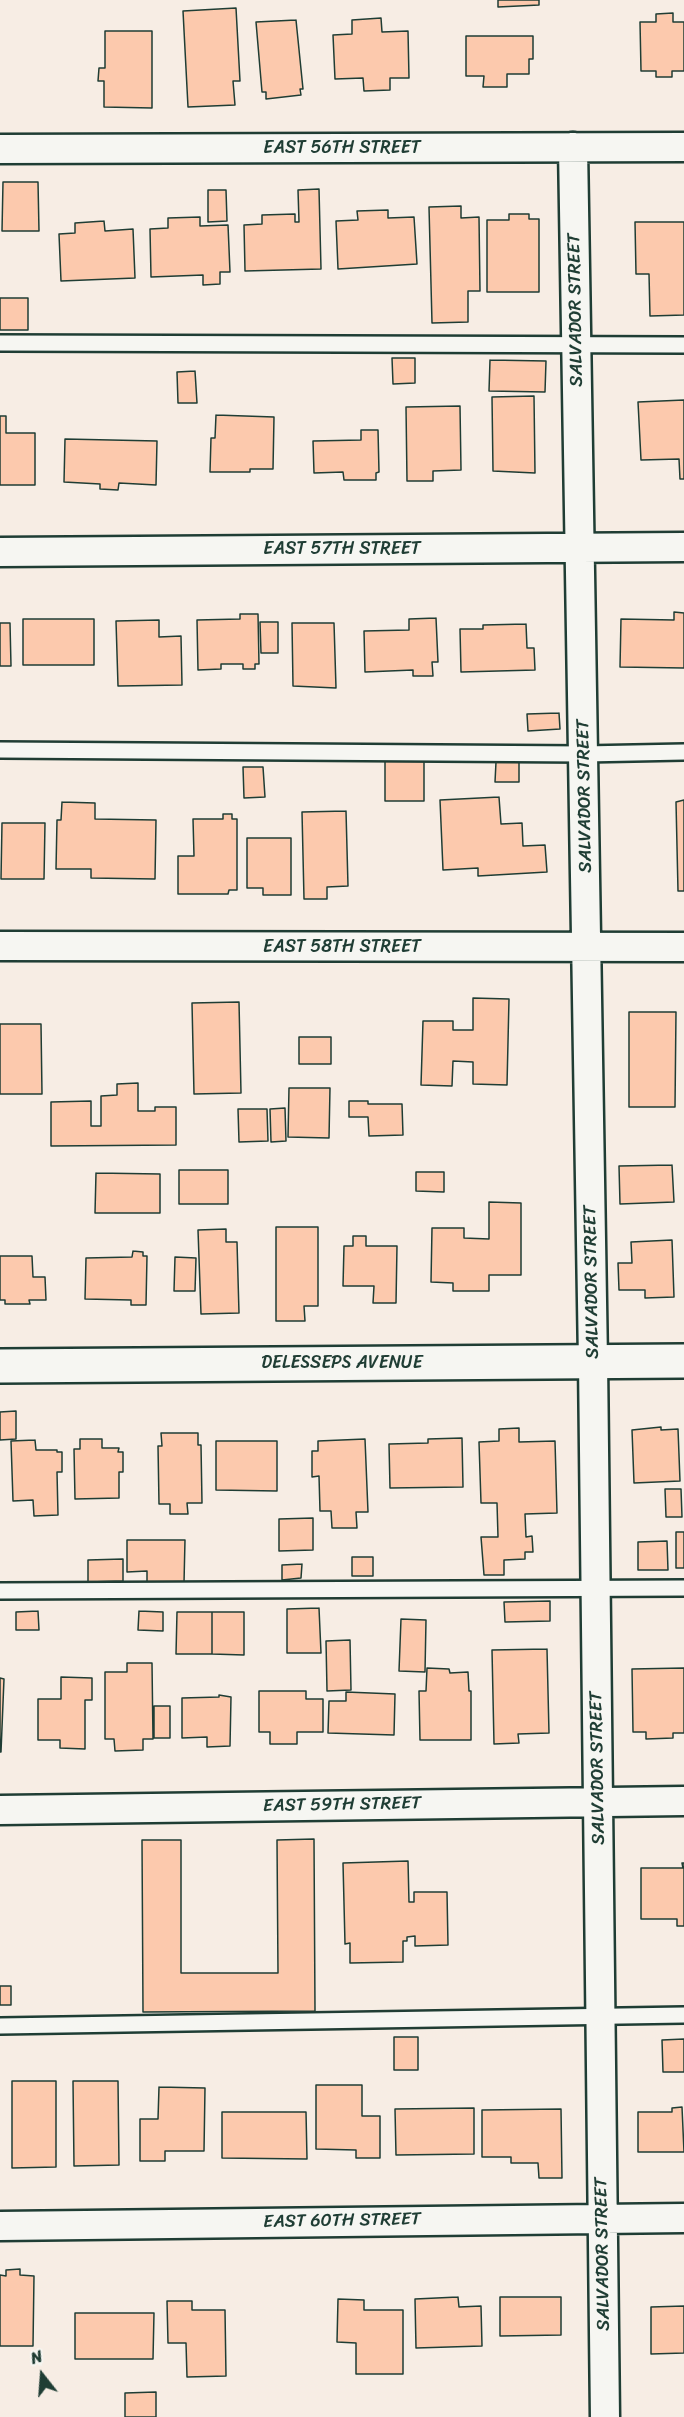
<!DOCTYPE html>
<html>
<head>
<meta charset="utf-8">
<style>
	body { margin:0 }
	#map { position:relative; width:684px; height:2417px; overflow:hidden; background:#f7ede4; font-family:Sriracha,sans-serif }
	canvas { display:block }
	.north { position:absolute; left:12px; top:2345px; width:60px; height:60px; -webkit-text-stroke:4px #f6f6f2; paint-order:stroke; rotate:343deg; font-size:16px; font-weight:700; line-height:24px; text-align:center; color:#1f3d34 }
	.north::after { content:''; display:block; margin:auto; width:21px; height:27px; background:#1f3d34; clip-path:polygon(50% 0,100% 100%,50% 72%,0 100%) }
</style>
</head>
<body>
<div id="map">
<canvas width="684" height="2417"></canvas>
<div class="north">N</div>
</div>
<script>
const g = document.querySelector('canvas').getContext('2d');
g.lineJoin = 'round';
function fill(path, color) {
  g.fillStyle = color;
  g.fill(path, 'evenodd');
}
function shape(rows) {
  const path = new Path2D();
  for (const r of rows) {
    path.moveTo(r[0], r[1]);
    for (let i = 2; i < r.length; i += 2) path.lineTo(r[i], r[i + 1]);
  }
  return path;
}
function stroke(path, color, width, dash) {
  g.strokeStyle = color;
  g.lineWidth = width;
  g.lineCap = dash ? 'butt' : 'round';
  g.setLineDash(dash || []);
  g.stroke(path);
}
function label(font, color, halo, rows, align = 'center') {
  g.font = font + ' Sriracha,sans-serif';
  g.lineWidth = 4.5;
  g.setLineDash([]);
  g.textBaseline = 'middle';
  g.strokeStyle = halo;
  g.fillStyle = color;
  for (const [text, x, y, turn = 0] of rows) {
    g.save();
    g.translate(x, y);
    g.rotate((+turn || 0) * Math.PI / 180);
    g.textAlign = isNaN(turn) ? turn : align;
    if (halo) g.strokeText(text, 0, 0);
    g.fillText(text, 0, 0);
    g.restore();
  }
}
const building = shape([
	[498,0,539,0,539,5,498,7,498,0],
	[236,8,240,81,233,81,235,105,188,107,183,11,236,8],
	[673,13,673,22,684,22,684,71,672,71,672,77,656,77,656,71,641,71,640,22,656,22,656,14,673,13],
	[381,18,382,32,408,31,409,78,390,78,390,90,364,91,363,78,335,79,333,35,352,34,352,20,381,18],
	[296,20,303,89,300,89,301,95,266,99,266,92,262,92,256,22,296,20],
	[105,31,152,31,152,108,104,107,104,81,98,81,99,68,105,68,105,31],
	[466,36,533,36,533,59,529,59,529,74,507,74,507,87,483,87,484,76,466,76,466,36],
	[3,182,38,182,39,231,2,231,3,182],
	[319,189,321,269,245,271,244,225,262,224,262,215,295,214,295,222,299,222,298,190,319,189],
	[208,190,226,190,227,221,208,222,208,190],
	[461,206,461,218,479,217,480,291,468,291,468,322,432,323,429,207,461,206],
	[388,210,388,218,414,217,417,264,338,269,336,221,358,220,357,211,388,210],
	[509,214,529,214,529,219,539,219,539,292,487,292,487,220,509,220,509,214],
	[200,217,200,226,228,225,230,272,220,272,220,284,203,285,203,275,151,277,150,229,168,228,168,218,200,217],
	[104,221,105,231,133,229,135,278,61,281,59,234,75,233,75,223,104,221],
	[635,222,684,222,684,315,650,316,649,274,636,274,635,222],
	[0,298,28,298,28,330,0,330,0,298],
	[392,358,415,358,415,383,393,384,392,358],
	[490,360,546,361,545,392,489,391,490,360],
	[195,371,197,403,178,403,177,372,195,371],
	[534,396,535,473,493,471,492,397,534,396],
	[684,400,684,479,680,479,679,459,641,460,638,402,684,400],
	[460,406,461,470,433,471,433,481,407,481,406,407,460,406],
	[216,415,274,417,273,469,250,469,250,472,210,472,211,438,215,438,216,415],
	[0,416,6,416,6,433,35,433,35,485,0,485,0,416],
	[361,430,378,430,379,472,376,473,376,480,344,480,343,472,314,473,313,441,361,440,361,430],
	[65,439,157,441,156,485,119,483,118,490,100,489,100,484,64,482,65,439],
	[674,612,684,613,684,668,620,667,621,619,674,620,674,612],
	[240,614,258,614,259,664,255,664,255,669,243,669,243,664,221,664,221,669,198,670,197,620,240,619,240,614],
	[436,618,438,662,432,662,433,676,413,676,413,670,365,672,364,631,409,630,409,619,436,618],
	[23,619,94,619,94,665,23,665,23,619],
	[159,620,159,637,181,636,182,685,118,686,116,621,159,620],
	[260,622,278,622,278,653,261,653,260,622],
	[0,623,10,623,11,666,0,666,0,623],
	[292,623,334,623,336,688,293,686,292,623],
	[526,624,527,648,534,648,535,670,461,672,460,629,483,629,483,625,526,624],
	[559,713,560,729,528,731,527,714,559,713],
	[385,758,424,758,424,801,385,801,385,758],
	[496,762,519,762,519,782,495,782,496,762],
	[243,767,263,767,265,797,244,798,243,767],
	[499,797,501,824,522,823,523,846,545,845,547,872,478,876,478,868,443,870,440,800,499,797],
	[684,800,684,891,678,891,676,802,684,800],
	[62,802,95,803,95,819,156,820,155,879,91,878,91,869,56,869,57,820,61,820,62,802],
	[346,811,348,886,327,887,327,899,304,899,302,812,346,811],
	[223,814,232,814,232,819,237,819,237,890,229,890,228,894,178,894,178,856,194,856,193,819,223,819,223,814],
	[2,823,45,823,44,879,1,879,2,823],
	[247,838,291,838,291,895,263,895,263,888,247,888,247,838],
	[473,998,509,999,507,1085,473,1084,473,1062,453,1061,452,1086,421,1085,423,1021,453,1021,453,1030,473,1030,473,998],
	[239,1002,241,1093,194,1094,192,1003,239,1002],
	[629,1012,676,1012,675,1107,629,1107,629,1012],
	[0,1024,41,1024,42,1094,0,1094,0,1024],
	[299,1037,331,1037,331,1064,299,1064,299,1037],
	[138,1083,138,1111,155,1111,155,1107,176,1107,176,1145,51,1146,51,1102,91,1101,91,1126,101,1126,101,1096,117,1095,117,1084,138,1083],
	[289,1088,330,1088,329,1138,288,1137,289,1088],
	[349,1101,368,1101,368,1104,402,1104,403,1135,369,1136,368,1117,349,1117,349,1101],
	[285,1108,286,1141,271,1142,270,1109,285,1108],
	[238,1109,267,1109,268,1141,239,1142,238,1109],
	[672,1165,674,1202,620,1204,619,1166,672,1165],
	[179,1170,228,1170,228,1204,179,1204,179,1170],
	[416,1172,444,1172,444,1192,416,1191,416,1172],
	[96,1173,160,1174,160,1213,95,1213,96,1173],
	[489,1202,521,1203,521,1275,489,1275,489,1291,453,1291,453,1283,431,1282,432,1228,464,1228,464,1238,489,1239,489,1202],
	[276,1227,318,1227,318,1306,304,1306,305,1321,276,1321,276,1227],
	[226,1229,226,1242,237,1242,239,1313,201,1314,198,1230,226,1229],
	[353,1236,366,1236,366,1246,397,1246,396,1303,373,1303,374,1286,343,1286,344,1246,353,1246,353,1236],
	[672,1240,674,1297,645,1298,645,1290,619,1290,618,1263,632,1263,631,1242,672,1240],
	[133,1251,143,1252,143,1256,147,1256,146,1305,131,1305,131,1300,85,1299,86,1258,132,1257,133,1251],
	[0,1256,32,1256,33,1277,45,1277,46,1300,29,1300,30,1304,5,1304,5,1300,0,1300,0,1256],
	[175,1257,196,1258,195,1291,174,1291,175,1257],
	[16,1411,16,1439,0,1440,0,1412,16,1411],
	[661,1427,661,1430,678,1429,680,1481,634,1483,632,1430,661,1427],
	[519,1428,519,1442,555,1441,557,1513,525,1514,526,1537,532,1536,533,1552,525,1552,525,1559,504,1560,504,1575,484,1575,481,1537,498,1537,497,1503,481,1503,479,1442,499,1441,499,1429,519,1428],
	[161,1433,198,1433,198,1445,201,1445,202,1503,187,1503,188,1514,170,1514,170,1504,159,1504,158,1446,162,1446,161,1433],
	[462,1438,463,1487,390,1488,389,1444,428,1443,428,1439,462,1438],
	[80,1439,102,1439,102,1448,119,1448,118,1452,123,1452,123,1472,119,1472,119,1498,75,1499,74,1449,80,1449,80,1439],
	[365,1439,368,1512,356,1512,357,1528,332,1528,331,1511,320,1511,319,1476,312,1477,312,1451,318,1451,318,1441,365,1439],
	[35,1440,36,1450,57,1450,57,1452,62,1452,62,1472,57,1472,58,1515,34,1516,33,1500,13,1501,11,1441,35,1440],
	[216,1441,277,1441,277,1491,216,1490,216,1441],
	[665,1489,681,1489,682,1517,666,1517,665,1489],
	[313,1518,313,1550,279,1551,279,1519,313,1518],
	[676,1532,684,1532,684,1568,676,1568,676,1532],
	[127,1540,185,1540,184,1583,147,1583,147,1571,127,1572,127,1540],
	[667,1541,668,1570,638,1570,638,1542,667,1541],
	[352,1557,373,1557,373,1576,352,1576,352,1557],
	[123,1559,123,1581,88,1582,88,1560,123,1559],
	[302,1564,301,1578,282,1580,282,1565,302,1564],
	[550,1601,550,1621,505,1622,504,1602,550,1601],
	[319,1608,321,1653,287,1653,287,1609,319,1608],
	[38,1611,39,1630,16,1630,16,1612,38,1611],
	[139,1611,163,1612,163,1631,138,1630,139,1611],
	[177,1612,212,1612,212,1654,176,1654,177,1612],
	[212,1612,244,1612,244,1655,212,1654,212,1612],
	[401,1619,426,1620,425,1672,399,1671,401,1619],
	[350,1640,351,1690,327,1691,326,1641,350,1640],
	[547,1649,549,1733,518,1734,519,1743,494,1744,492,1650,547,1649],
	[127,1663,152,1663,153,1739,143,1739,143,1750,115,1751,114,1739,105,1739,105,1672,127,1672,127,1663],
	[427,1668,449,1669,450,1673,468,1672,469,1691,471,1691,471,1740,420,1740,419,1691,426,1691,427,1668],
	[684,1668,684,1733,673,1733,673,1738,646,1739,646,1732,633,1732,632,1669,684,1668],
	[61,1677,92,1678,92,1700,85,1700,85,1749,60,1748,60,1740,38,1740,38,1699,61,1699,61,1677],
	[0,1678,4,1679,1,1752,0,1752,0,1678],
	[259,1691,306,1691,306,1699,323,1699,323,1732,297,1732,297,1744,270,1744,270,1732,259,1732,259,1691],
	[346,1692,395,1694,394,1735,328,1733,329,1701,346,1701,346,1692],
	[219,1695,231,1697,230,1746,207,1747,207,1737,182,1738,182,1698,219,1697,219,1695],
	[154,1706,170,1706,170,1738,154,1738,154,1706],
	[314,1839,315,2011,143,2012,142,1840,181,1840,181,1973,278,1973,277,1840,314,1839],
	[408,1861,409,1902,414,1902,414,1892,447,1892,448,1945,415,1946,415,1936,407,1937,407,1941,403,1941,403,1962,350,1963,350,1943,345,1944,343,1863,408,1861],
	[682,1863,684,1863,684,1926,677,1926,677,1919,641,1919,641,1868,683,1868,682,1863],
	[0,1986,11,1986,11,2005,0,2005,0,1986],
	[394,2037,418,2037,418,2070,394,2070,394,2037],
	[684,2039,684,2072,663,2072,662,2040,684,2039],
	[12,2081,56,2081,56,2167,12,2168,12,2081],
	[73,2081,118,2081,119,2165,74,2166,73,2081],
	[316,2085,362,2085,362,2116,380,2116,380,2158,356,2158,356,2150,316,2149,316,2085],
	[159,2087,205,2088,204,2151,165,2151,165,2161,140,2161,140,2119,158,2119,159,2087],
	[682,2107,684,2152,638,2152,638,2112,672,2112,672,2108,682,2107],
	[474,2108,474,2154,396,2155,395,2109,474,2108],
	[561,2109,562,2178,539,2178,538,2163,511,2163,511,2157,482,2157,482,2110,561,2109],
	[222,2112,306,2112,307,2159,222,2158,222,2112],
	[20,2269,20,2275,34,2276,33,2346,0,2346,0,2275,6,2276,6,2270,20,2269],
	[458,2297,459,2307,481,2306,482,2346,416,2348,415,2299,458,2297],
	[500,2297,561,2297,561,2335,500,2336,500,2297],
	[338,2299,364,2300,364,2310,403,2310,403,2374,356,2374,356,2343,337,2342,338,2299],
	[167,2301,192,2301,192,2310,225,2310,226,2376,187,2377,186,2343,168,2343,167,2301],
	[684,2306,684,2353,651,2354,651,2307,684,2306],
	[75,2313,154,2313,153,2359,75,2359,75,2313],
	[156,2392,156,2417,125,2417,125,2393,156,2392]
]);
fill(building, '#fcc9ad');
stroke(building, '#1f3d34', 1.5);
const service = shape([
	[0,343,684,345],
	[0,750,584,754,684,752],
	[0,1591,684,1588],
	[0,2026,684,2015]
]);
const minor = shape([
	[573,147,593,1361,605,2417],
	[0,149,684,147],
	[0,552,684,547],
	[0,946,684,947],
	[0,1810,684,1801],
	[0,2226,684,2218]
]);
const secondary = shape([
	[0,1366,684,1361]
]);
stroke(service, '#1f3d34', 20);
stroke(minor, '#1f3d34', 33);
stroke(secondary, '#1f3d34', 38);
stroke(service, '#f6f6f2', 15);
stroke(minor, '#f6f6f2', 28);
stroke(secondary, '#f6f6f2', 33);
label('18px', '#1f3d34', '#f6f6f2', [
	["EAST 56TH STREET",342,148],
	["SALVADOR STREET",576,310,-91],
	["EAST 57TH STREET",342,549],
	["SALVADOR STREET",585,796,-91],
	["EAST 58TH STREET",342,947],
	["SALVADOR STREET",592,1282,-91],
	["DELESSEPS AVENUE",342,1363],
	["SALVADOR STREET",598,1768,-91],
	["EAST 59TH STREET",342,1805,-1],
	["EAST 60TH STREET",342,2221,-1],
	["SALVADOR STREET",603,2254,-91]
]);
</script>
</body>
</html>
